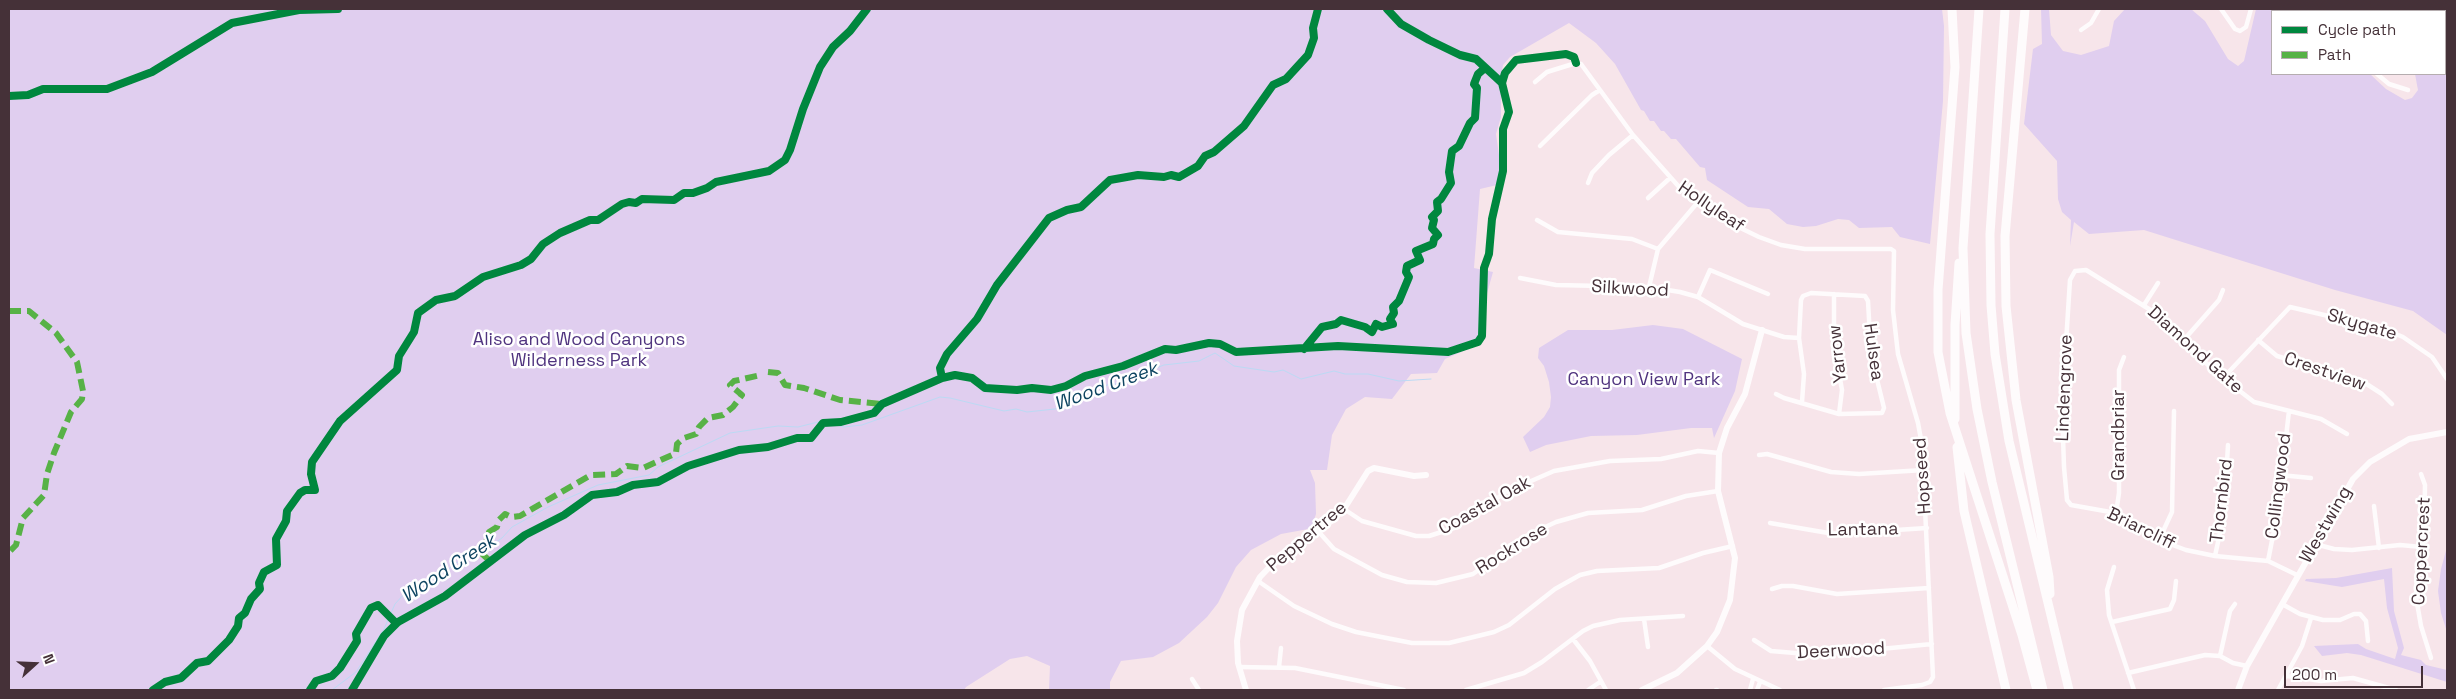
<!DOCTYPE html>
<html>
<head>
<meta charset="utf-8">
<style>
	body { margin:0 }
	#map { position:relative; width:2456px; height:699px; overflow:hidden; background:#f7e5ea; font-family:"Space Grotesk",sans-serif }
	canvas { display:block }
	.frame { position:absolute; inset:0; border:10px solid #453138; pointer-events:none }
	.legend { position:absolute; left:2271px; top:10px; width:175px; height:65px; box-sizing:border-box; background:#fff; border:1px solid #b5adaf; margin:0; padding:6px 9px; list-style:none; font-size:15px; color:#453138 }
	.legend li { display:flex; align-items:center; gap:10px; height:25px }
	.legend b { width:25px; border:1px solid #b5adaf }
	.north { position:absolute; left:10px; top:639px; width:50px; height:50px; -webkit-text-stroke:4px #fff; paint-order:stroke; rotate:70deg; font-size:14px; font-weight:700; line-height:20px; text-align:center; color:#453138 }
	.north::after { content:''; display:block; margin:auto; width:18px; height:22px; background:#453138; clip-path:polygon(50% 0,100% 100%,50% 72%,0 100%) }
	.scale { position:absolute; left:2284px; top:666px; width:139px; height:22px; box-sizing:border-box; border:2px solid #453138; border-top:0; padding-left:6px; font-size:15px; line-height:18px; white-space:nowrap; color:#453138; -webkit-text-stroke:4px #fff; paint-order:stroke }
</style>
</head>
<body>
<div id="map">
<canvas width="2456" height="699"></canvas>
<div class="frame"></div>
<ul class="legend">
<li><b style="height:6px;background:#00873e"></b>Cycle path</li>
<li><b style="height:6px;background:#57b246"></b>Path</li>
</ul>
<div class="north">N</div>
<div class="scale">200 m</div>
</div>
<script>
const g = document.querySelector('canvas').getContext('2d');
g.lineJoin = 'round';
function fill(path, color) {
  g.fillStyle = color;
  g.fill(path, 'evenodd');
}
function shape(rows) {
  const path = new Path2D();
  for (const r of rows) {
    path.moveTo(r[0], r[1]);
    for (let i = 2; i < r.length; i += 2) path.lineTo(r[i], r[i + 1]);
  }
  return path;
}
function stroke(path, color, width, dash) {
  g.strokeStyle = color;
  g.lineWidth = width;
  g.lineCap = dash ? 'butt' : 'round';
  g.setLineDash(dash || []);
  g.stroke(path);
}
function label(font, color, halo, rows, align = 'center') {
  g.font = font + ' "Space Grotesk",sans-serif';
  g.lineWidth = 5;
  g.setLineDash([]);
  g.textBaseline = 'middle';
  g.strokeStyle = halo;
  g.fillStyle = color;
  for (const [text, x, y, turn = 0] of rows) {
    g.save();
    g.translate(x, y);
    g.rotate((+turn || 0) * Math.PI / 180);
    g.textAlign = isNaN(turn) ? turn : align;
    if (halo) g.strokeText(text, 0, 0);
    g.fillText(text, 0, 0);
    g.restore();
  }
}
fill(shape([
	[9,9,1942,9,1944,26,1943,101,1930,244,1900,237,1892,227,1859,228,1849,220,1838,219,1816,226,1803,227,1787,224,1769,209,1748,207,1707,180,1705,168,1700,167,1676,139,1671,139,1664,131,1661,131,1654,121,1650,121,1644,111,1641,110,1615,64,1596,43,1569,23,1510,57,1503,65,1501,76,1501,117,1496,134,1501,169,1497,185,1480,189,1474,268,1493,272,1486,297,1482,343,1445,359,1437,373,1411,374,1392,399,1365,397,1346,409,1332,435,1327,470,1310,470,1315,483,1316,514,1312,526,1314,528,1281,534,1251,550,1236,567,1218,603,1207,617,1179,643,1153,657,1121,661,1110,682,1110,690,1049,690,1050,666,1027,656,1010,659,966,687,964,690,9,690],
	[2041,9,2049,9,2051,35,2063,51,2081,55,2109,46,2114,21,2125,9,2191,9,2205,21,2228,59,2238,66,2244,61,2256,9,2307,9,2308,11,2272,11,2272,74,2370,74,2386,89,2405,100,2412,98,2418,90,2415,74,2445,74,2445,24,2447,23,2447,335,2413,311,2335,290,2144,230,2089,234,2074,222,2070,246,2071,220,2062,212,2058,199,2057,161,2024,124,2033,49,2042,44],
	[1653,325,1683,329,1742,359,1735,391,1714,438,1712,428,1691,428,1637,435,1591,436,1546,445,1530,452,1523,437,1544,417,1550,407,1551,397,1549,382,1544,366,1538,358,1539,348,1568,330,1612,330],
	[2447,547,2447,632,2441,613,2438,591,2441,569],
	[2392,568,2394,611,2404,648,2401,655,2421,660,2426,665,2447,670,2447,682,2361,655,2347,653,2322,656,2314,646,2358,644,2366,649,2395,659,2398,648,2387,608,2384,579,2342,587,2305,581,2306,579,2336,578]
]), '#e0ceef');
stroke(shape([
	[332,690,356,672,384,629,395,604,405,593,432,582,456,563,482,552,502,538,512,527,548,507,598,485,649,475,658,467,730,433,778,426,798,427,822,421,844,427,862,425,940,397,950,398,1004,411,1016,409,1027,412,1055,409,1107,385,1130,382,1150,374,1156,368,1164,365,1199,361,1215,353,1234,366,1274,372,1283,370,1301,379,1334,371,1345,374,1368,374,1399,381,1431,379]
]), '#bcdaf4', 1);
stroke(shape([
	[2221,9,2235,29,2240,31,2246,27,2251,9],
	[2312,9,2313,11],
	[2333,11,2368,9],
	[2373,11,2373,9],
	[2081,30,2091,23,2099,9],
	[2377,74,2389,84,2408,90],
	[1535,82,1547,72,1576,63,1581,64,1633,135,1680,188,1724,220,1759,237,1781,245,1805,249,1891,249,1894,251,1893,310,1898,354,1918,423,1922,445,1933,677,1930,682,1922,685,1884,690],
	[1540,146,1592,95,1600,90],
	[1588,183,1592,173,1609,155,1633,135],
	[1648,198,1670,178],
	[1537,220,1558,232,1632,239,1658,249],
	[1520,278,1556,285,1649,287,1680,292,1698,297,1743,324,1784,337,1799,338],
	[1649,287,1658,249,1698,202],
	[1834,294,1834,346,1842,390,1839,414],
	[1698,297,1710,270,1768,294],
	[2144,305,2158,283],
	[2258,340,2277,356,2362,381,2382,394,2392,404],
	[2182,342,2219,300,2223,290],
	[2223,378,2290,307,2384,329,2403,337,2432,357,2447,379],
	[1776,394,1784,398,1839,414,1882,413,1884,408,1871,355,1868,301,1865,296,1811,293,1803,296,1801,300,1799,338,1804,374,1802,402],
	[1759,455,1767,454,1831,472,1859,474,1924,470],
	[2421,474,2425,485,2424,537,2417,575,2416,597,2421,626,2431,658],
	[2280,475,2311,478],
	[2374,506,2379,548],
	[1344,509,1362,521,1416,536,1429,536,1454,528,1506,492,1554,471,1610,461,1661,459,1698,451,1719,453],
	[2116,513,2119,493,2119,370,2124,357],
	[1770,523,1834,534,1927,528],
	[1318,531,1334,549,1382,575,1407,582,1436,583,1473,574,1524,537,1556,522,1588,513,1642,510,1686,496,1718,491],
	[2159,540,2172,512,2174,411],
	[2315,544,2334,549,2352,550,2400,545,2422,547],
	[2215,556,2224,514,2228,445],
	[2268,561,2277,515,2289,411],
	[2114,567,2107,590,2109,615,2134,690],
	[2297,575,2268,561,2215,556,2186,550,2159,540,2116,513,2071,505,2067,500,2064,467,2062,406,2070,280,2075,271,2086,270,2157,314,2182,342,2223,378,2254,402,2321,419,2347,434],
	[1258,581,1294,606,1332,624,1356,632,1412,643,1449,643,1494,632,1509,625,1555,589,1580,575,1597,571,1659,568,1703,553,1733,546],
	[1772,589,1782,586,1793,586,1837,594,1929,588],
	[2282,604,2300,614,2323,620,2340,620,2354,614,2360,614,2366,621,2368,641],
	[1644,619,1648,647],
	[2112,622,2170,609,2174,600,2176,581],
	[1573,639,1590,661,1606,690],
	[1754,640,1771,651,1819,655,1932,644],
	[1707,646,1735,669,1780,690],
	[2220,656,2230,611,2235,604],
	[1239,667,1295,668,1404,690],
	[1279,667,1281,648],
	[2128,673,2205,655,2220,656,2233,663,2247,666],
	[2287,676,2321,681,2353,678,2396,690],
	[1192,679,1199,690],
	[1466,690,1524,673,1542,662,1583,631,1593,626,1620,620,1683,616],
	[1588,690,1600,682],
	[1716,690,1717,690],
	[1750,690,1753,679],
	[1757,690,1760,682],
	[2278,690,2302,646,2311,618]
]), '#fefbfc', 4.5);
stroke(shape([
	[1246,690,1238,663,1237,641,1242,610,1260,577,1283,553,1330,522,1344,509,1368,471,1374,468,1414,476,1426,475],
	[1642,690,1677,673,1707,646,1717,632,1730,600,1735,558,1718,491,1719,453,1727,428,1745,394,1762,330],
	[2238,690,2247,666,2353,479,2370,462,2409,439,2447,432]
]), '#fefbfc', 6);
stroke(shape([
	[1952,9,1955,67,1938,290,1938,352,1950,413,2022,635,2037,690],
	[1979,9,1963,248,1966,333,1977,409,1992,482,2043,690],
	[2005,9,1990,234,1991,305,1995,354,2009,441,2069,690],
	[2025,9,2005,236,2006,306,2016,400,2049,577,2050,594],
	[1955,419,1955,325,1959,263],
	[1957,447,1964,511,2006,690]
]), '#fefbfc', 9);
stroke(shape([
	[9,311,29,311,56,333,77,362,83,391,82,399,71,412,54,453,47,474,44,495,23,518,16,545,9,552],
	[768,372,778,373,785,385,804,388,840,400,882,404],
	[490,561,479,551,486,543,489,532,497,527,499,520,505,514,511,517,520,516,591,475,616,474,627,466,643,468,672,455,676,453,677,444,684,438,696,434,699,427,708,418,723,415,733,407,742,395,730,385,734,381,761,375]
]), '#57b246', 6, [12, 6]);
stroke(shape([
	[1387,9,1401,24,1429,40,1460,55,1476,59,1502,83],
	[1502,83,1505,73,1516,60,1566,54,1574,57,1576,63],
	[9,96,28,95,43,89,107,89,152,72,232,23,299,10,338,9],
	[1304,349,1322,327,1336,324,1341,320,1365,327,1372,332,1376,324,1382,327,1393,324,1390,319,1394,313,1393,307,1399,301,1409,277,1406,272,1407,266,1420,260,1416,251,1433,244,1434,239,1438,235,1432,228,1434,220,1432,217,1438,211,1437,202,1441,199,1451,183,1449,172,1452,151,1459,146,1470,123,1475,118,1477,88,1474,84,1478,74,1485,68],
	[942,378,940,368,947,354,977,319,997,285,1049,218,1067,210,1081,207,1110,180,1138,175,1164,177,1171,175,1179,177,1198,166,1205,156,1214,152,1244,126,1273,85,1286,79,1308,55,1314,38,1313,28,1318,9],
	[153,690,165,682,181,678,197,663,208,661,229,640,238,626,239,618,245,613,251,599,260,589,259,583,264,572,277,565,276,539,286,521,287,511,300,493,305,490,315,490,311,474,312,462,340,421,397,370,399,356,414,332,418,313,436,300,455,296,483,277,521,265,531,259,543,244,560,233,590,220,598,220,622,204,629,202,636,203,642,199,674,200,684,193,693,193,707,188,716,182,769,171,785,160,790,150,803,109,820,67,833,47,850,31,867,9],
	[310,690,316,681,332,676,340,668,357,641,356,634,371,608,378,605,395,622,398,622],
	[352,690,384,636,398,622,445,596,525,535,564,515,592,495,617,492,633,485,658,482,688,466,739,450,768,447,797,438,811,438,823,423,841,422,874,413,882,404,942,378,955,375,972,378,985,388,1017,390,1032,388,1051,390,1066,386,1085,376,1123,366,1165,349,1176,350,1209,343,1220,344,1236,352,1338,346,1448,352,1478,342,1482,336,1484,268,1489,254,1492,219,1503,171,1503,129,1509,112,1502,83]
]), '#00873e', 8);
label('18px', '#453138', '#fff', [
	["Hollyleaf",1711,207,34],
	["Silkwood",1630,289,3],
	["Skygate",2362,325,16],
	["Diamond Gate",2195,350,42],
	["Hulsea",1873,352,82],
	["Yarrow",1838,354,-96],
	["Crestview",2325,372,19],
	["Lindengrove",2065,388,-88],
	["Grandbriar",2119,435,-90],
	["Hopseed",1923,476,-94],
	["Collingwood",2279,486,-83],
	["Thornbird",2222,501,-83],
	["Coastal Oak",1485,506,-29],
	["Westwing",2326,525,-60],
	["Briarcliff",2141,529,26],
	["Lantana",1863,530,-1],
	["Peppertree",1307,537,-40],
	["Rockrose",1512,549,-32],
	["Coppercrest",2422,551,-87],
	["Deerwood",1841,651,-3]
]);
label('18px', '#50347f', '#fff', [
	["Aliso and Wood Canyons",579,340],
	["Wilderness Park",579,361],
	["Canyon View Park",1644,380]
]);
label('italic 19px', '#0e4461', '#fff', [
	["Wood Creek",1106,387,-20],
	["Wood Creek",449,569,-33]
]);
</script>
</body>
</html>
